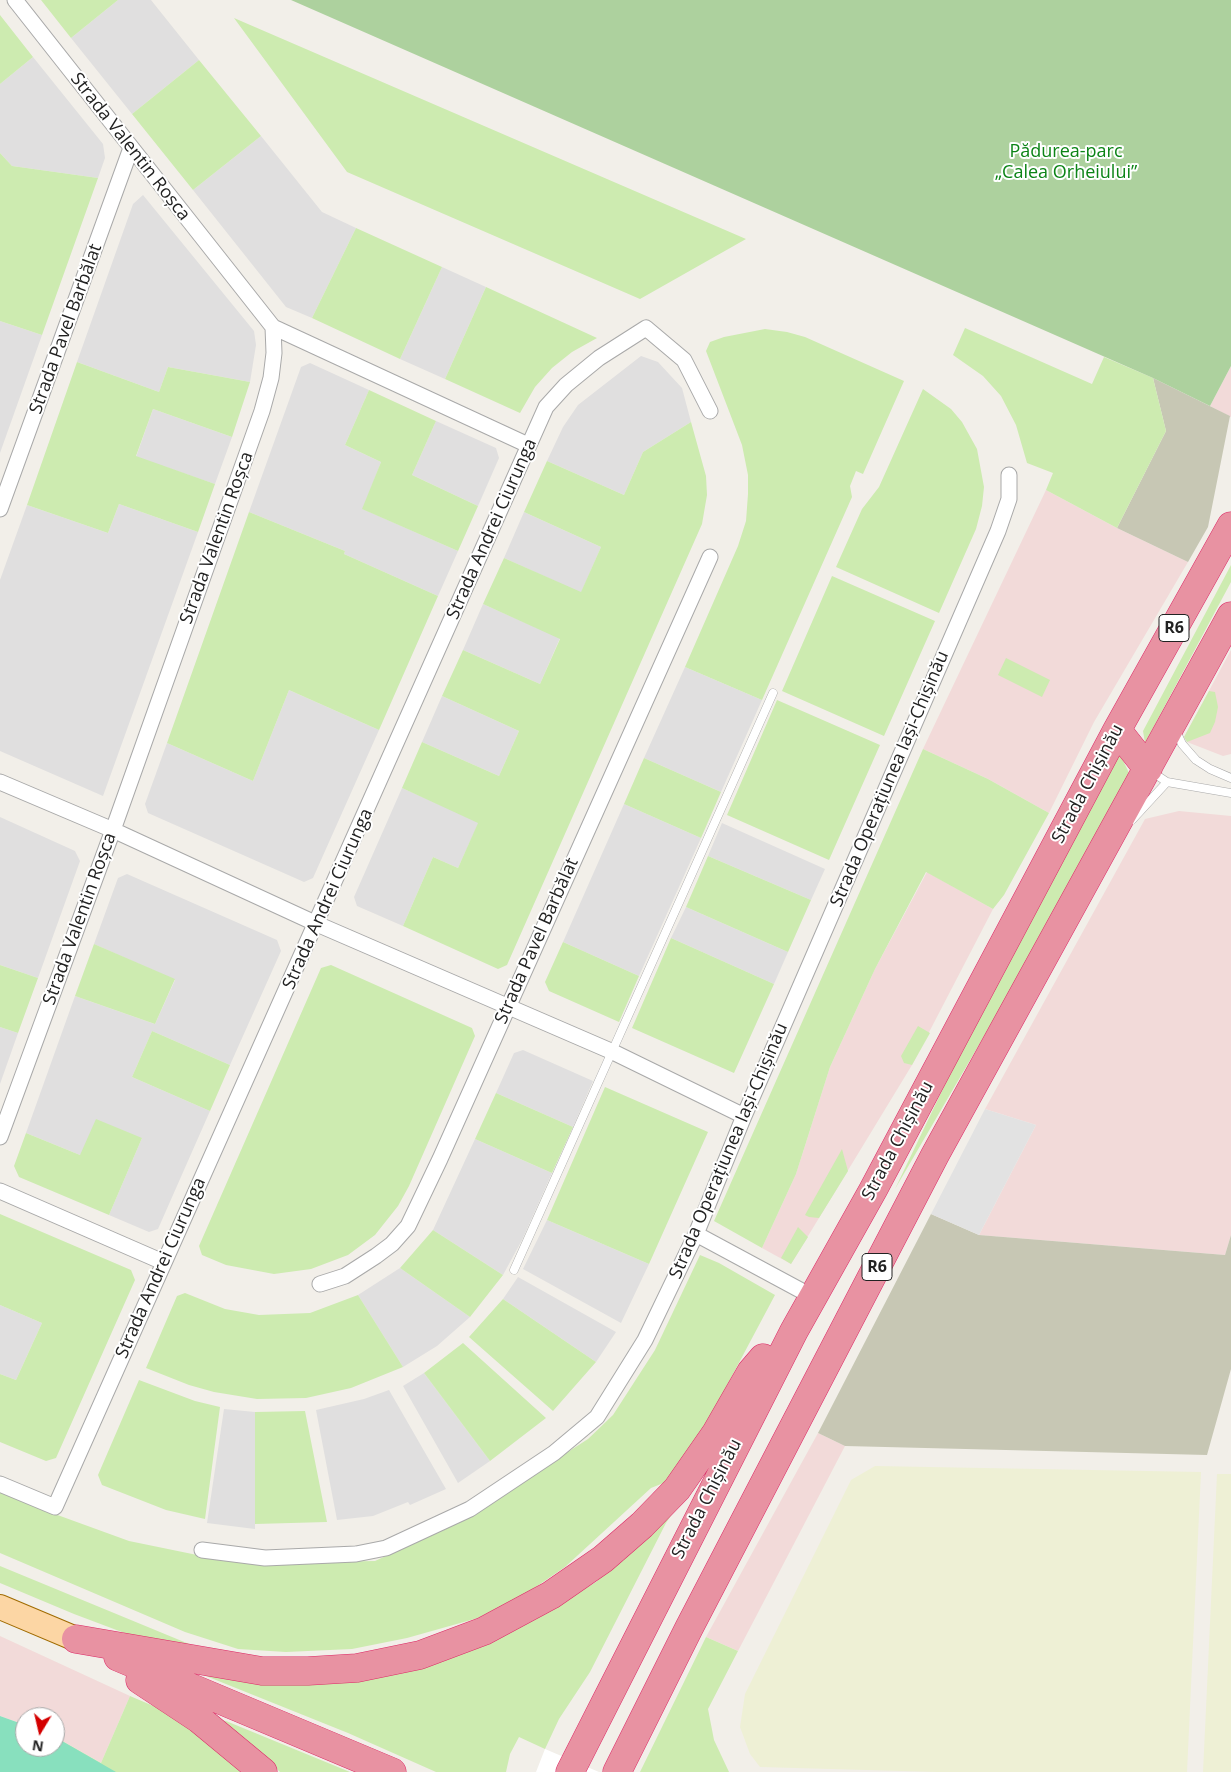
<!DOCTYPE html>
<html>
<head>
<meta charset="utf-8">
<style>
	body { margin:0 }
	#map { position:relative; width:1231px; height:1772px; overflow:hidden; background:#f2efe9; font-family:"Open Sans",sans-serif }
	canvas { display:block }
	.north { position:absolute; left:15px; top:1707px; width:50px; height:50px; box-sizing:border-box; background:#fff; border:1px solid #a7a7a7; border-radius:50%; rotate:189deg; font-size:14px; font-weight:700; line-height:20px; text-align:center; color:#222 }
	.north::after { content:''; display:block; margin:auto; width:18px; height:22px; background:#d40000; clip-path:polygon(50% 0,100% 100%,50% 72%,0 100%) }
</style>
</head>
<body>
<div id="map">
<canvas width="1231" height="1772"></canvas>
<div class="north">N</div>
</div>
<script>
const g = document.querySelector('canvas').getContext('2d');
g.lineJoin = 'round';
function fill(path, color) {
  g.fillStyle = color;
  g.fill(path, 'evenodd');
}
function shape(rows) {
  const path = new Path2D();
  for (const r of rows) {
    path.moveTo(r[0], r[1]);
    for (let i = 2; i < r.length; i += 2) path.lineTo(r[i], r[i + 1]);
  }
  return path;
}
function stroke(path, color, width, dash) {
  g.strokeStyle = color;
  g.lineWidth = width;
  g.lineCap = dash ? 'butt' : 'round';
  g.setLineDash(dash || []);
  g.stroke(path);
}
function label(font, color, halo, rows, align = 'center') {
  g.font = font + ' "Open Sans",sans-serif';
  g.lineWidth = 4;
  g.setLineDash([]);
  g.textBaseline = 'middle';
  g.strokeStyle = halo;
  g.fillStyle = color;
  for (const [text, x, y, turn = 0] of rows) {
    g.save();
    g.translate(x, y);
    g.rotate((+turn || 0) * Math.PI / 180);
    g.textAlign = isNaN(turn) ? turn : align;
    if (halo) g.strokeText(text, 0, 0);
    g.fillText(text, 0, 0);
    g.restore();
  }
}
fill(shape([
	[118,0,151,0,199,60,132,114,71,38],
	[33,57,103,144,105,158,98,178,12,166,0,153,0,84],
	[261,136,322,212,356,228,312,318,286,307,193,190],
	[143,195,254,331,256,345,250,382,168,367,159,392,77,362,133,204],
	[442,267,486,287,445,379,400,359],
	[0,321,42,335,0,453],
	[641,356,658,362,682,388,691,422,643,452,624,495,547,461,563,427,578,405],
	[310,363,369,390,345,445,381,462,363,509,458,551,438,596,344,554,345,551,249,512,301,367],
	[153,409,232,437,215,484,136,457],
	[436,421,496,448,499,458,478,506,412,475],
	[119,504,198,532,103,796,0,751,0,580,27,505,108,533],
	[524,512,601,547,581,593,504,558],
	[483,604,560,638,540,684,463,650],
	[685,667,762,700,721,792,644,758],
	[289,690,379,730,313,878,304,882,148,813,145,804,167,743,253,781],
	[442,696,519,731,499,776,422,742],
	[402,788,479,822,458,868,433,857,403,926,357,906,354,897],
	[624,804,701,838,639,976,563,942],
	[0,817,75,851,80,861,38,978,0,965],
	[722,823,825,869,811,900,708,856],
	[127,874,277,940,281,951,230,1065,152,1031,132,1077,210,1111,158,1229,149,1232,109,1215,142,1138,80,1155,26,1133,75,996,155,1024,175,980,94,944,118,878],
	[686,907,788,952,774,984,671,938],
	[0,1027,18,1033,0,1084],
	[523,1050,593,1081,573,1127,496,1093,514,1053],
	[475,1139,552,1173,522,1240,503,1275,433,1230],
	[547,1220,649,1264,621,1323,523,1269],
	[400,1268,470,1317,437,1346,403,1367,358,1295],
	[518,1277,616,1332,596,1362,503,1299],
	[0,1305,42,1323,16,1380,0,1374],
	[424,1373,490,1461,458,1483,403,1386],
	[389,1390,446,1489,410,1505,408,1502,373,1516,337,1520,316,1410,364,1399],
	[224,1409,255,1412,255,1529,207,1523]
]), '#e0dfdf');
fill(shape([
	[1231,366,1231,417,1210,406],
	[1046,490,1117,528,1188,562,1094,722,1049,813,988,779,923,749],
	[1231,650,1231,754,1223,756,1187,742,1184,737],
	[1179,811,1231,816,1231,1235,1225,1255,979,1235,1036,1125,985,1109,1145,819],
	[927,872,993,909,912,1065,791,1264,762,1248,796,1174,830,1067,875,969],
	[818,1433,845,1446,738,1651,706,1637],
	[0,1636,130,1696,101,1763,55,1737,55,1717,25,1717,25,1725,0,1716]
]), '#f2dad9');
fill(shape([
	[1153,378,1230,416,1208,527,1188,562,1117,528,1166,431],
	[931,1214,979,1235,1225,1255,1231,1235,1231,1369,1207,1455,845,1446,818,1433]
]), '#c7c7b4');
fill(shape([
	[875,1466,1201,1472,1187,1772,937,1772,760,1767,750,1754,740,1727,745,1694,851,1480],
	[1217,1474,1231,1474,1231,1772,1203,1772]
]), '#eef0d5');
fill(shape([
	[41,0,118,0,71,38],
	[0,15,33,57,0,84],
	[234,18,746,239,640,299,347,172],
	[199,60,261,136,193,190,132,114],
	[0,153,12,166,98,178,42,335,0,321],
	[356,228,442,267,400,359,312,318],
	[486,287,597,338,572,352,552,368,535,387,520,413,445,379],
	[965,328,1092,384,1104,357,1153,378,1166,431,1117,528,1046,490,1053,473,1027,463,1016,425,1001,396,983,376,953,355],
	[765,329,787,332,805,337,904,381,863,474,856,471,850,486,852,497,762,700,685,667,738,546,746,521,748,494,748,475,742,445,706,351,710,342,724,337],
	[77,362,159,392,168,367,250,382,232,437,153,409,136,456,215,484,198,532,119,504,108,533,27,505],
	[923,389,951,409,962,422,977,449,984,487,982,506,976,529,939,613,836,567,862,509,879,487],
	[369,390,436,421,412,475,478,506,458,551,362,509,381,462,345,445],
	[691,422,706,476,707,495,702,524,507,965,498,969,403,926,433,857,458,868,478,823,402,788,422,742,499,776,519,731,442,696,463,650,540,684,560,639,483,604,504,558,581,592,601,547,524,512,547,461,624,495,643,452],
	[249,512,345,551,344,554,438,596,379,730,289,690,253,781,167,743],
	[1231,565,1231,582,1145,743,1143,731],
	[832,576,935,621,884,736,782,691],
	[1006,658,1050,680,1042,697,998,675],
	[1209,691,1215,692,1218,707,1215,722,1210,733,1187,742,1184,737],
	[777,700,880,745,829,860,727,815],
	[923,749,988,779,1049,813,1004,895,993,909,926,872,875,969,830,1067,796,1174,762,1248,714,1221],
	[1119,752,1129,773,1033,952,895,1189,962,1049],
	[644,758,721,792,701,838,624,804],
	[708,856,811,900,788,952,686,907],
	[671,938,774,984,734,1073,632,1028],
	[563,942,639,976,619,1022,549,991,545,982],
	[94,944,175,979,155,1024,75,996],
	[0,965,38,978,18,1033,0,1027],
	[331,965,472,1028,475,1036,409,1186,398,1206,375,1235,348,1255,311,1269,274,1274,226,1265,202,1255,199,1246,321,968],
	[918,1026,930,1033,912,1065,904,1063,901,1056],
	[152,1031,230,1065,210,1111,132,1077],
	[605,1087,708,1132,649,1264,547,1220],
	[496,1093,573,1127,552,1173,475,1139],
	[96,1119,142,1138,109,1215,19,1177,14,1166,26,1133,80,1155],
	[842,1149,848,1171,819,1218,809,1217,805,1215],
	[0,1214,131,1270,135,1280,56,1458,46,1461,0,1442,0,1374,16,1380,42,1323,0,1305],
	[798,1227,808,1237,791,1264,781,1258],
	[433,1230,503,1275,470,1317,400,1268],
	[700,1255,719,1263,775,1295,692,1451,666,1482,651,1488,565,1567,527,1593,478,1618,407,1638,352,1649,286,1652,238,1649,185,1632,0,1553,0,1491,52,1513,129,1541,202,1556,258,1563,375,1561,421,1540,512,1488,588,1439,613,1415,655,1350],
	[185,1293,225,1309,259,1315,310,1313,358,1295,403,1367,351,1388,306,1398,257,1399,214,1392,189,1385,146,1368,177,1296],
	[503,1299,596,1362,553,1411,469,1337],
	[463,1343,546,1418,490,1461,424,1373],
	[139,1380,195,1401,220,1407,205,1519,166,1510,102,1485,98,1475],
	[305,1411,327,1522,255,1524,255,1412],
	[684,1497,666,1523,590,1672,559,1719,545,1749,519,1737,510,1754,506,1772,436,1772,348,1733,201,1674,272,1682,534,1619,596,1582],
	[0,1566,223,1658,151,1643,74,1614,0,1583],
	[706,1637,738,1651,708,1709,714,1740,729,1772,640,1772],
	[130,1696,158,1708,196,1732,246,1772,87,1772,55,1747,55,1737,101,1763],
	[220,1720,226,1721,350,1772,280,1772,247,1740]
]), '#cdebb0');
fill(shape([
	[291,0,1231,0,1231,366,1210,406,1153,378]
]), '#add19e');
fill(shape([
	[0,1716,25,1725,25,1747,55,1747,55,1737,116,1772,0,1772]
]), '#88e0be');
fill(shape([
	[985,1109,1036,1125,979,1235,931,1214]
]), '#e2e2e2');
fill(shape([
	[545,1749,599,1772,536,1772]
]), '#fff');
const lane = shape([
	[1176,731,1182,744,1196,760,1210,769,1231,778],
	[1152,772,1167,782,1231,793],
	[1132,820,1167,782],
	[514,1270,773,693]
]);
const street = shape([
	[273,327,528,445],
	[0,509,131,148],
	[0,782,113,830,317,924,613,1052,744,1116],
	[0,1137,113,830,262,411,271,378,274,353,273,327,15,0],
	[0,1191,163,1262],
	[696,1234,813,1297],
	[320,1284,345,1276,376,1256,392,1244,408,1226,440,1159,710,557],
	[0,1484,55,1507,546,407,566,385,599,358,646,328,684,360,710,411],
	[202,1550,265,1558,356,1554,386,1548,470,1509,554,1453,597,1417,645,1340,696,1234,744,1116,998,531,1009,499,1009,475]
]);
const primary = shape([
	[0,1607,76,1639]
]);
const highway = shape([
	[1117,730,1148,769],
	[76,1639,262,1671,308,1671,357,1668,420,1655,484,1631,551,1595,603,1559,642,1525,677,1489,716,1433,751,1372,763,1358],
	[118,1657,392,1772],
	[140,1680,199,1719,263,1772],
	[570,1772,794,1331,873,1190,1117,730,1231,526],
	[617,1772,689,1628,935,1155,1231,616]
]);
stroke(lane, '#a9a9a9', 9);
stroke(street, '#a9a9a9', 17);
stroke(primary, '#a06b00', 26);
stroke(highway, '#dc2a67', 29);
stroke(lane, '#fff', 8);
stroke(street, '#fff', 15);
stroke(primary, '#fcd6a4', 24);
stroke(highway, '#e892a2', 28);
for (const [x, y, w] of [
	[1174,628,30],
	[877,1267,30]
]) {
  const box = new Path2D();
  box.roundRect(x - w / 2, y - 13.5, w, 27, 4);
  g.fillStyle = '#fff';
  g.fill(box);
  stroke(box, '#222', 1);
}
label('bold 16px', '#222', null, [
	["R6",1174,628],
	["R6",877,1267]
]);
label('18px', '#222', '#fff', [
	["Strada Valentin Roșca",130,147,52],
	["Strada Pavel Barbălat",66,329,-70],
	["Strada Andrei Ciurunga",492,529,-66],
	["Strada Valentin Roșca",217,538,-70],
	["Strada Operațiunea Iași-Chișinău",890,779,-67],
	["Strada Chișinău",1088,784,-62],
	["Strada Andrei Ciurunga",328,899,-66],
	["Strada Valentin Roșca",80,919,-70],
	["Strada Pavel Barbălat",537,941,-66],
	["Strada Chișinău",898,1141,-62],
	["Strada Operațiunea Iași-Chișinău",729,1151,-67],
	["Strada Andrei Ciurunga",161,1268,-66],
	["Strada Chișinău",707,1499,-63]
]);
label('18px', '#0c8416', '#fff', [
	["Pădurea-parc",1066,152],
	["„Calea Orheiului”",1066,173]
]);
</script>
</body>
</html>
